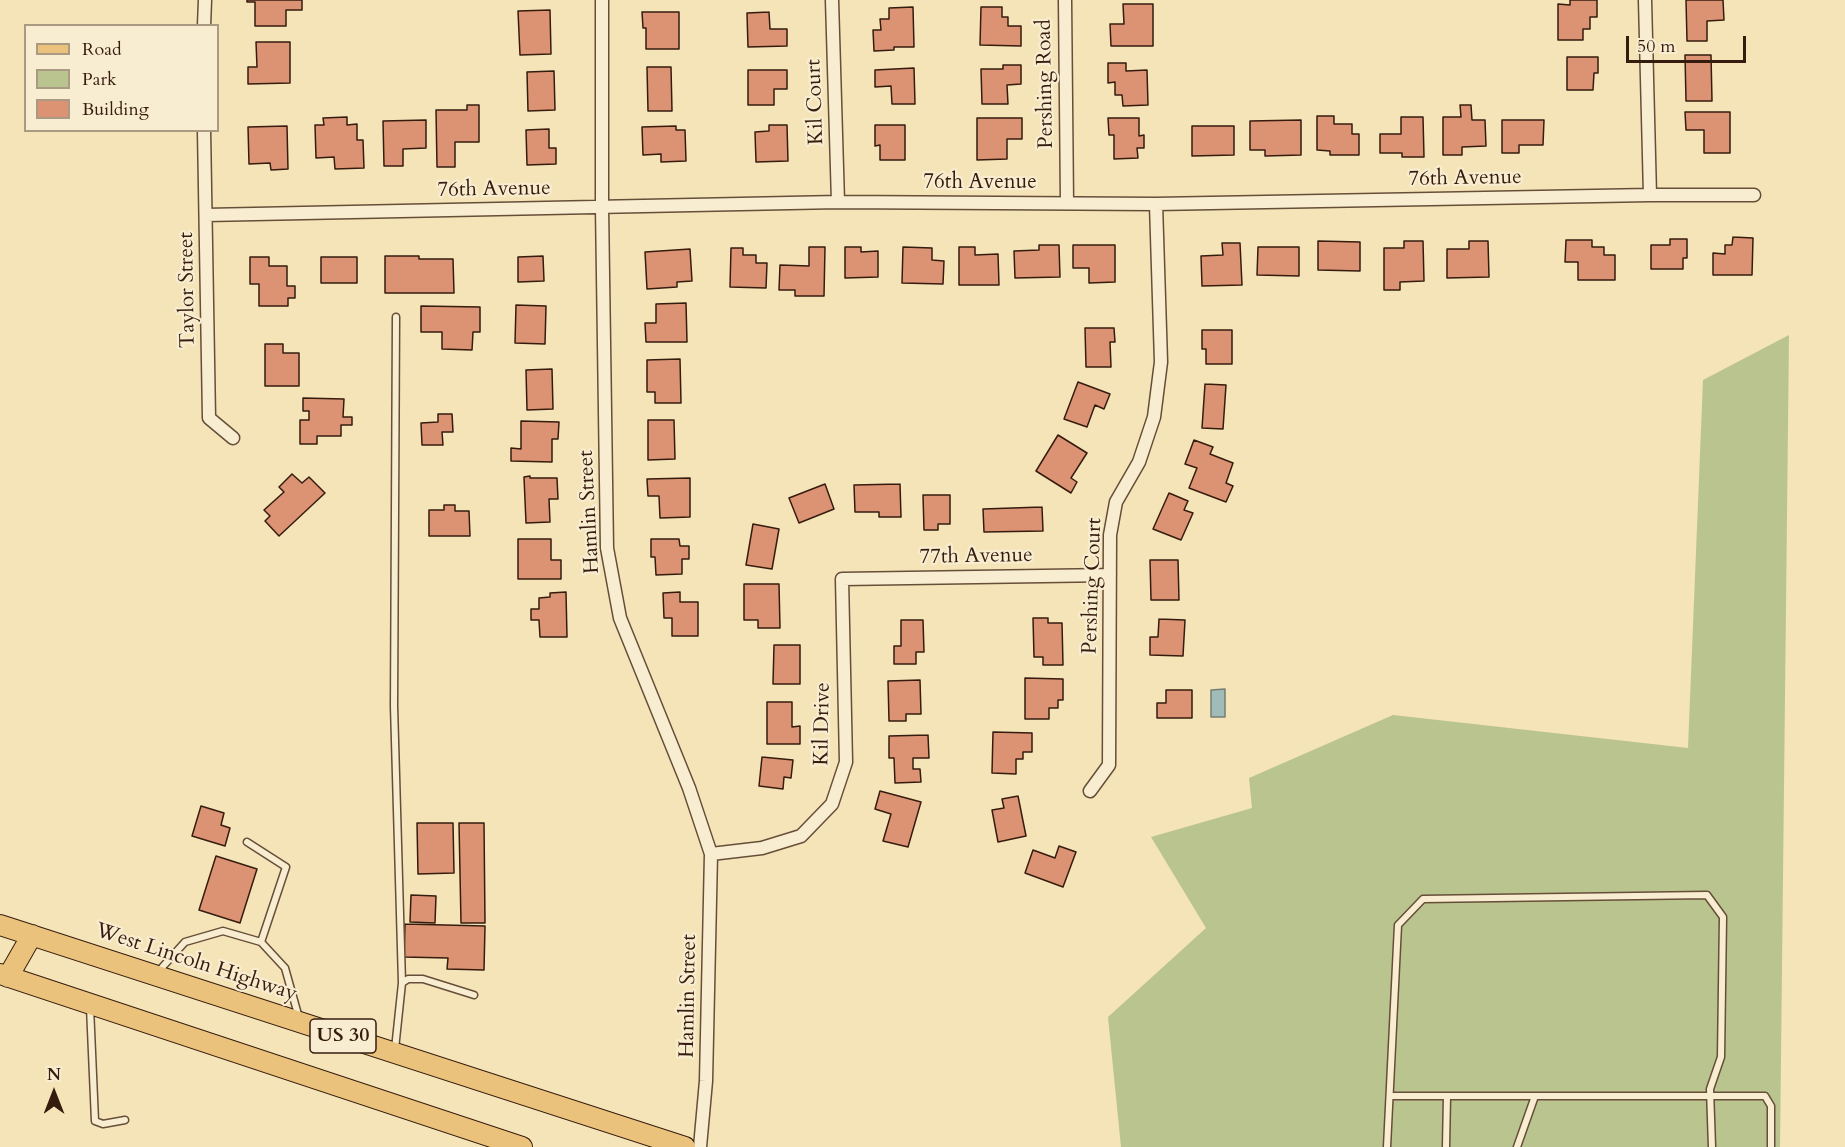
<!DOCTYPE html>
<html>
<head>
<meta charset="utf-8">
<style>
	body { margin:0 }
	#map { position:relative; width:1845px; height:1147px; overflow:hidden; background:#f4e4b7; font-family:Cardo,serif }
	canvas { display:block }
	.legend { position:absolute; left:24px; top:24px; width:195px; height:108px; box-sizing:border-box; background:#f8edd0; border:2px solid #aa9983; margin:0; padding:8px 10px; list-style:none; font-size:18px; color:#361c0f }
	.legend li { display:flex; align-items:center; gap:12px; height:30px }
	.legend b { width:30px; border:2px solid #aa9983 }
	.north { position:absolute; left:24px; top:1063px; width:60px; height:60px; -webkit-text-stroke:4px #f8edd0; paint-order:stroke; rotate:0deg; font-size:16px; font-weight:700; line-height:24px; text-align:center; color:#361c0f }
	.north::after { content:''; display:block; margin:auto; width:21px; height:27px; background:#361c0f; clip-path:polygon(50% 0,100% 100%,50% 72%,0 100%) }
	.scale { position:absolute; left:1626px; top:36px; width:120px; height:27px; box-sizing:border-box; border:3px solid #361c0f; border-top:0; padding-left:8px; font-size:18px; line-height:21px; white-space:nowrap; color:#361c0f; -webkit-text-stroke:4px #f8edd0; paint-order:stroke }
</style>
</head>
<body>
<div id="map">
<canvas width="1845" height="1147"></canvas>
<ul class="legend">
<li><b style="height:8px;background:#eac27c"></b>Road</li>
<li><b style="height:16px;background:#bac48f"></b>Park</li>
<li><b style="height:16px;background:#dc9373"></b>Building</li>
</ul>
<div class="north">N</div>
<div class="scale">50 m</div>
</div>
<script>
const g = document.querySelector('canvas').getContext('2d');
g.lineJoin = 'round';
function fill(path, color) {
  g.fillStyle = color;
  g.fill(path, 'evenodd');
}
function shape(rows) {
  const path = new Path2D();
  for (const r of rows) {
    path.moveTo(r[0], r[1]);
    for (let i = 2; i < r.length; i += 2) path.lineTo(r[i], r[i + 1]);
  }
  return path;
}
function stroke(path, color, width, dash) {
  g.strokeStyle = color;
  g.lineWidth = width;
  g.lineCap = dash ? 'butt' : 'round';
  g.setLineDash(dash || []);
  g.stroke(path);
}
function label(font, color, halo, rows, align = 'center') {
  g.font = font + ' Cardo,serif';
  g.lineWidth = 4.5;
  g.setLineDash([]);
  g.textBaseline = 'middle';
  g.strokeStyle = halo;
  g.fillStyle = color;
  for (const [text, x, y, turn = 0] of rows) {
    g.save();
    g.translate(x, y);
    g.rotate((+turn || 0) * Math.PI / 180);
    g.textAlign = isNaN(turn) ? turn : align;
    if (halo) g.strokeText(text, 0, 0);
    g.fillText(text, 0, 0);
    g.restore();
  }
}
fill(shape([
	[1789,335,1780,1147,1121,1147,1108,1017,1206,928,1151,837,1252,808,1249,778,1393,715,1688,748,1703,380]
]), '#bac48f');
const water = shape([
	[1225,689,1225,717,1211,717,1211,690,1225,689]
]);
fill(water, '#9fbcb8');
stroke(water, '#757c74', 1.5);
const building = shape([
	[247,0,302,0,302,10,286,10,286,26,255,26,255,2,247,2,247,0],
	[1570,0,1597,0,1597,17,1590,17,1590,29,1583,29,1583,40,1558,40,1558,4,1570,5,1570,0],
	[1686,0,1723,0,1724,20,1707,21,1707,41,1687,41,1686,0],
	[1123,4,1153,4,1153,46,1111,46,1110,24,1124,24,1123,4],
	[913,7,914,47,894,47,894,50,874,51,873,30,881,30,880,19,889,19,889,8,913,7],
	[981,7,1002,7,1002,17,1008,17,1008,26,1021,26,1021,46,980,45,981,7],
	[550,10,551,54,520,55,518,11,550,10],
	[642,12,679,12,679,49,646,49,646,28,643,28,642,12],
	[769,12,770,29,787,29,787,46,748,47,747,13,769,12],
	[256,42,290,42,290,83,248,84,248,67,257,67,256,42],
	[1685,55,1711,55,1712,101,1686,101,1685,55],
	[1567,57,1598,57,1598,73,1594,73,1593,90,1567,90,1567,57],
	[1108,63,1126,63,1126,71,1147,70,1148,105,1123,106,1122,95,1115,95,1115,82,1108,83,1108,63],
	[1003,65,1021,65,1021,84,1007,85,1008,104,982,104,981,69,1003,69,1003,65],
	[647,67,671,67,672,111,648,111,647,67],
	[914,68,915,104,892,104,891,86,875,87,875,70,914,68],
	[748,70,787,70,787,89,774,89,774,105,748,105,748,70],
	[554,71,555,110,528,111,527,72,554,71],
	[467,105,479,105,479,142,455,142,455,167,437,167,436,110,467,110,467,105],
	[1460,105,1471,105,1472,120,1485,120,1486,146,1462,147,1462,155,1443,155,1443,117,1461,117,1460,105],
	[1685,112,1730,112,1730,153,1704,153,1704,130,1686,130,1685,112],
	[1317,116,1334,116,1334,124,1352,124,1352,134,1359,134,1359,155,1330,155,1330,151,1317,150,1317,116],
	[347,117,347,125,357,124,357,140,363,140,364,168,335,169,334,157,316,158,315,125,324,125,323,118,347,117],
	[1401,117,1423,117,1424,157,1402,157,1402,153,1380,153,1380,134,1401,134,1401,117],
	[977,118,1022,118,1022,139,1007,139,1007,159,977,160,977,118],
	[1108,118,1139,118,1139,136,1144,135,1144,148,1137,148,1138,158,1114,159,1114,135,1109,135,1108,118],
	[426,120,426,148,403,149,403,166,384,166,383,121,426,120],
	[1301,120,1301,155,1265,156,1265,150,1250,150,1250,121,1301,120],
	[1502,120,1544,120,1543,145,1519,145,1519,153,1502,153,1502,120],
	[769,125,787,125,788,161,756,162,755,132,769,131,769,125],
	[875,125,905,125,905,160,880,160,880,145,875,146,875,125],
	[287,126,288,169,271,170,270,163,249,164,248,127,287,126],
	[676,126,676,130,685,130,686,161,661,162,661,154,643,155,642,127,676,126],
	[1192,126,1234,126,1234,155,1192,156,1192,126],
	[549,129,549,148,556,148,556,164,527,165,526,130,549,129],
	[1733,237,1753,238,1752,275,1713,275,1713,253,1725,254,1725,245,1732,245,1733,237],
	[1670,239,1687,239,1687,258,1683,258,1683,269,1651,269,1651,245,1670,245,1670,239],
	[1566,240,1592,240,1592,247,1604,247,1604,255,1615,255,1615,280,1578,280,1578,262,1565,262,1566,240],
	[1318,241,1360,242,1360,271,1318,270,1318,241],
	[1404,241,1423,241,1424,281,1400,282,1400,290,1384,290,1384,248,1404,248,1404,241],
	[1469,241,1488,241,1489,277,1447,278,1447,249,1469,249,1469,241],
	[1222,243,1240,243,1242,285,1202,286,1201,256,1223,255,1222,243],
	[1039,245,1059,245,1060,277,1015,278,1014,251,1039,250,1039,245],
	[1073,245,1115,245,1115,282,1089,283,1089,268,1073,268,1073,245],
	[809,247,825,247,824,296,795,296,795,290,779,290,780,265,809,266,809,247],
	[845,247,861,247,861,252,878,251,878,277,845,278,845,247],
	[903,247,932,248,932,260,944,261,943,284,902,283,903,247],
	[959,247,975,247,975,255,998,254,999,285,959,285,959,247],
	[1258,247,1299,247,1299,276,1257,275,1258,247],
	[731,248,743,248,743,255,756,255,756,263,767,263,766,288,730,287,731,248],
	[690,249,692,281,677,282,677,287,647,289,645,252,690,249],
	[385,256,419,256,419,259,453,259,454,293,385,293,385,256],
	[543,256,544,281,518,282,518,257,543,256],
	[250,257,269,257,269,266,287,266,287,286,295,286,295,298,288,298,288,306,259,306,259,284,250,284,250,257],
	[321,257,357,257,357,283,321,283,321,257],
	[686,303,687,342,646,342,645,323,656,323,656,304,686,303],
	[516,305,546,306,545,344,515,343,516,305],
	[421,306,480,307,480,332,473,332,472,350,442,349,442,332,421,332,421,306],
	[1085,328,1114,328,1115,342,1110,342,1111,367,1086,367,1085,328],
	[1202,330,1232,330,1232,364,1206,364,1206,349,1202,349,1202,330],
	[265,344,283,344,283,353,299,353,299,386,265,386,265,344],
	[680,359,681,403,655,403,655,392,647,392,647,360,680,359],
	[552,369,553,409,527,410,526,370,552,369],
	[1078,382,1110,394,1104,409,1095,405,1087,427,1064,419,1078,382],
	[1205,384,1226,385,1223,429,1202,428,1205,384],
	[303,398,344,399,343,417,352,417,352,425,341,425,341,436,317,436,317,444,300,444,300,420,309,420,309,411,303,411,303,398],
	[438,414,452,414,453,432,442,432,443,445,422,445,421,423,438,422,438,414],
	[648,420,674,420,675,459,648,460,648,420],
	[521,421,559,422,558,439,552,439,552,462,511,461,511,448,521,449,521,421],
	[1058,435,1087,453,1071,478,1077,482,1071,493,1036,471,1058,435],
	[1194,440,1213,447,1210,454,1233,463,1226,483,1233,486,1226,502,1189,488,1197,468,1185,464,1194,440],
	[292,474,302,483,309,477,325,493,279,536,265,521,270,516,264,510,284,492,279,487,292,474],
	[530,476,530,478,557,478,558,499,549,499,550,522,526,523,524,477,530,476],
	[690,478,690,517,660,518,659,496,648,496,647,479,690,478],
	[825,484,834,509,799,523,789,498,825,484],
	[900,484,901,517,879,517,879,512,855,512,854,485,900,484],
	[1169,493,1188,501,1184,510,1193,513,1181,540,1153,529,1169,493],
	[923,495,950,495,950,524,938,524,938,530,924,530,923,495],
	[444,505,455,505,455,511,469,511,470,536,429,536,429,510,444,510,444,505],
	[1042,507,1043,531,984,532,983,509,1042,507],
	[753,524,779,529,772,569,746,565,753,524],
	[518,539,551,539,551,560,561,560,561,579,518,579,518,539],
	[651,539,679,539,680,546,689,546,689,559,682,559,682,574,656,575,655,557,651,557,651,539],
	[1150,560,1178,560,1179,600,1151,600,1150,560],
	[744,584,779,584,780,628,758,628,758,620,744,620,744,584],
	[566,592,567,637,540,637,539,620,531,620,531,609,539,609,539,598,550,597,550,593,566,592],
	[680,592,680,602,698,602,698,636,672,636,672,618,664,618,663,593,680,592],
	[1033,618,1048,618,1048,623,1062,623,1063,665,1043,665,1043,657,1034,657,1033,618],
	[1159,619,1185,620,1183,656,1150,655,1150,637,1158,637,1159,619],
	[901,620,923,620,924,652,916,652,916,664,894,664,894,646,901,646,901,620],
	[774,645,800,645,800,684,773,684,774,645],
	[1025,678,1063,679,1063,700,1058,700,1058,708,1049,708,1049,719,1025,719,1025,678],
	[920,680,921,714,906,714,906,721,889,721,888,681,920,680],
	[1166,690,1192,690,1192,718,1157,718,1157,703,1166,703,1166,690],
	[767,702,792,702,792,727,800,726,800,744,767,744,767,702],
	[993,732,1032,733,1032,752,1023,752,1023,759,1016,759,1016,774,992,773,993,732],
	[928,735,929,758,913,758,913,769,920,769,921,782,895,783,894,758,889,758,889,736,928,735],
	[762,757,793,760,791,778,784,777,783,789,759,786,762,757],
	[880,791,921,802,908,847,883,841,891,814,875,809,880,791],
	[1018,796,1026,836,998,842,992,810,1004,808,1002,799,1018,796],
	[201,806,224,813,221,825,230,828,225,846,192,836,201,806],
	[417,823,453,823,454,873,418,874,417,823],
	[459,823,484,823,485,923,461,923,459,823],
	[1059,846,1076,852,1063,887,1025,873,1033,850,1055,858,1059,846],
	[216,856,257,869,240,923,199,910,216,856],
	[411,895,436,896,435,923,410,922,411,895],
	[405,924,485,926,484,970,447,969,448,958,404,957,405,924]
]);
fill(building, '#dc9373');
stroke(building, '#361c0f', 1.5);
const lane = shape([
	[396,317,394,706,402,983],
	[247,842,286,867,261,942],
	[157,973,185,942,223,931,261,942,285,968,299,1018],
	[90,1007,95,1121,103,1124,125,1120],
	[395,1049,402,983,408,979,423,979,474,995],
	[1390,1096,1765,1096,1771,1106,1771,1147],
	[1387,1147,1398,925,1423,899,1707,895,1723,917,1721,1057,1710,1089,1712,1147],
	[1446,1147,1447,1096],
	[1517,1147,1535,1096]
]);
const street = shape([
	[602,0,602,207,607,548,620,618,689,788,711,854,706,1081,700,1147],
	[832,0,838,202],
	[1065,0,1067,203],
	[1645,0,1650,195],
	[204,26,205,0],
	[204,130,209,418,233,438],
	[206,215,838,202,1156,204,1650,195,1754,195],
	[1090,791,1109,765,1110,535,1116,502,1139,462,1154,417,1161,362,1156,204],
	[711,854,762,848,801,836,832,804,846,762,842,579,1110,575]
]);
const primary = shape([
	[0,925,685,1147],
	[0,974,522,1147],
	[8,977,32,935]
]);
stroke(lane, '#664e39', 9);
stroke(street, '#664e39', 15);
stroke(primary, '#361c0f', 22);
stroke(lane, '#f8edd0', 6);
stroke(street, '#f8edd0', 12);
stroke(primary, '#eac27c', 20);
for (const [x, y, w] of [
	[343,1036,66]
]) {
  const box = new Path2D();
  box.roundRect(x - w / 2, y - 17, w, 34, 4.5);
  g.fillStyle = '#f8edd0';
  g.fill(box);
  stroke(box, '#361c0f', 1.5);
}
label('bold 20px', '#361c0f', null, [
	["US 30",343,1036]
]);
label('21px', '#361c0f', '#f8edd0', [
	["Pershing Road",1046,84,-91],
	["Kil Court",816,102,-92],
	["76th Avenue",1465,179,-1],
	["76th Avenue",980,183],
	["76th Avenue",494,190,-1],
	["Taylor Street",188,290,-91],
	["Hamlin Street",590,512,-93],
	["77th Avenue",976,557,-1],
	["Pershing Court",1093,586,-88],
	["Kil Drive",823,724,-89],
	["West Lincoln Highway",196,963,18],
	["Hamlin Street",689,996,-89]
]);
</script>
</body>
</html>
